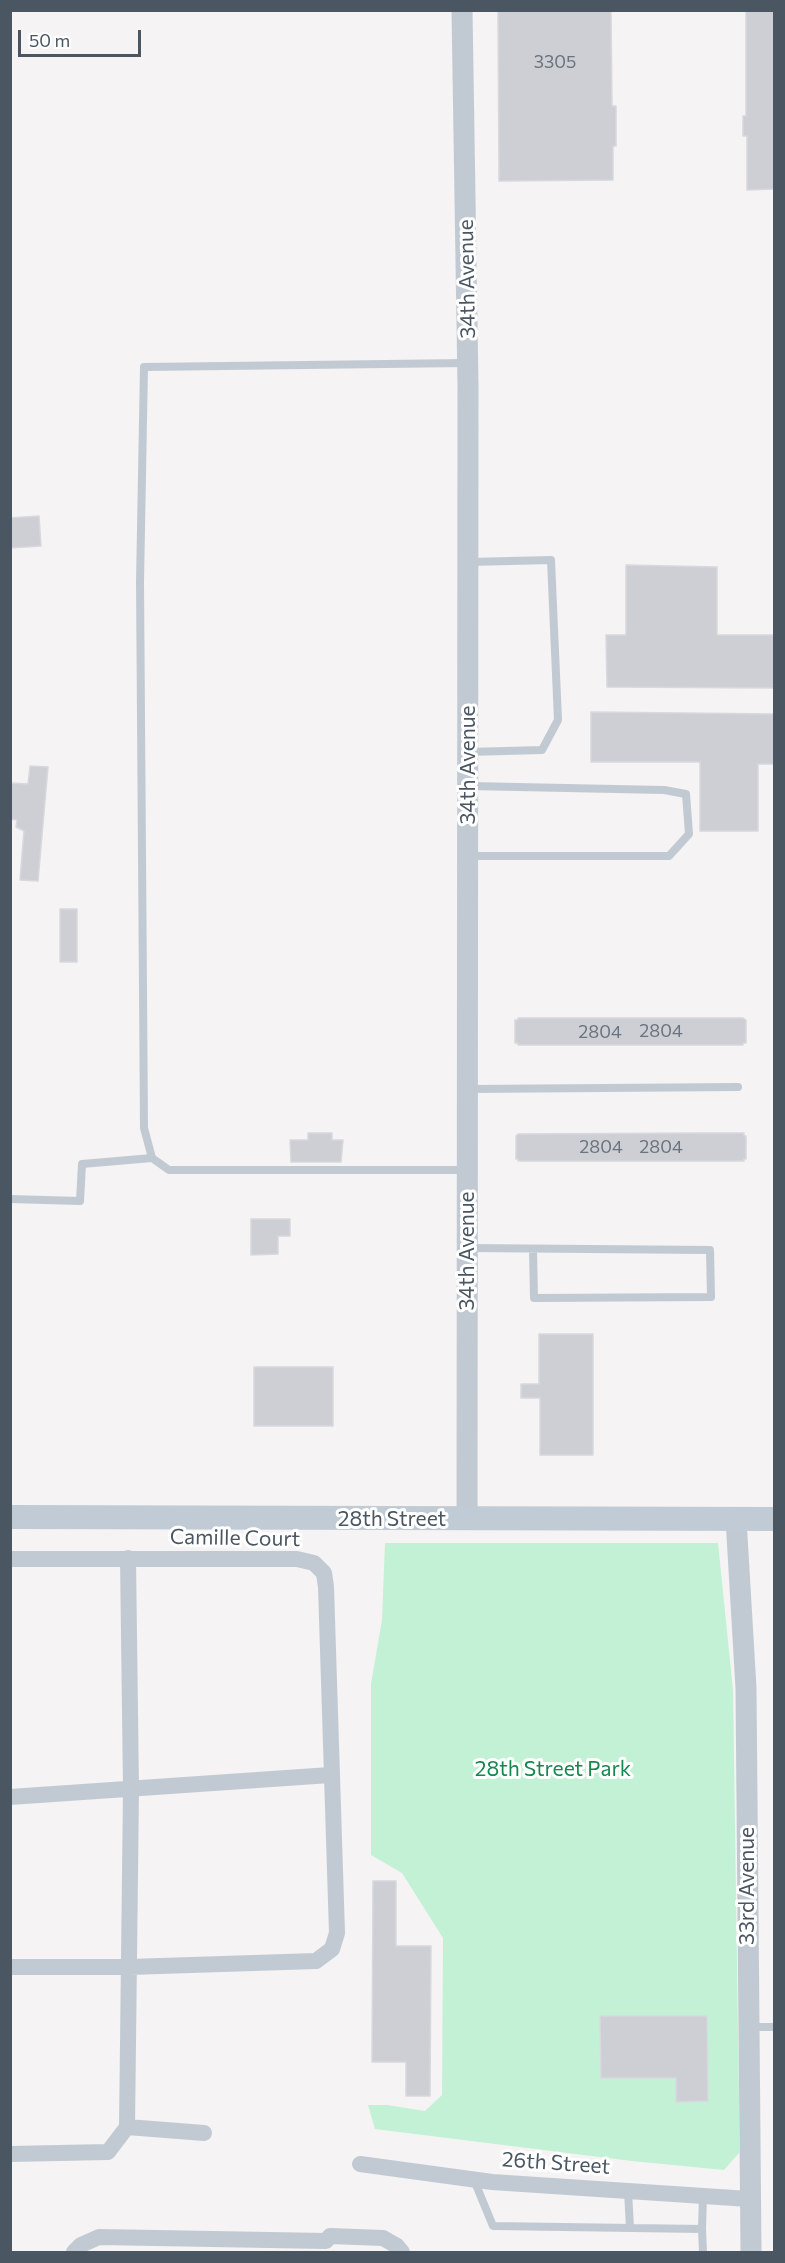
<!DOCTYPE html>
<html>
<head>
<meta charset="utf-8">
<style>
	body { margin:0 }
	#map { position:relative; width:785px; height:2263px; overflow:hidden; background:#f5f3f3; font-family:Commissioner,sans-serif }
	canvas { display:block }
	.frame { position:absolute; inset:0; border:12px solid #4a5661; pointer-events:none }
	.scale { position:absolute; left:18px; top:30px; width:123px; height:27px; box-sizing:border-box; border:3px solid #4a5661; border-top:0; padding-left:8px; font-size:18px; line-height:21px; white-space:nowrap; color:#4a5661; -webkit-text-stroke:4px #fff; paint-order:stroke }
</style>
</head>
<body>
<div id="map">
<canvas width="785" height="2263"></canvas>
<div class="frame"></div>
<div class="scale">50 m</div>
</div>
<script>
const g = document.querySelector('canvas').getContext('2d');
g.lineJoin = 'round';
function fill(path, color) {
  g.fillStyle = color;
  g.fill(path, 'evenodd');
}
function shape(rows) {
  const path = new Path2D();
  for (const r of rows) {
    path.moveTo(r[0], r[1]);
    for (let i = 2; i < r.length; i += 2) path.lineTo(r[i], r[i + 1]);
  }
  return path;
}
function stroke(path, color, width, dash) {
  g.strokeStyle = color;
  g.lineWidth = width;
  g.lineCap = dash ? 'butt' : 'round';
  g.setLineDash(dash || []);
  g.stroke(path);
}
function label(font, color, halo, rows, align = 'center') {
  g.font = font + ' Commissioner,sans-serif';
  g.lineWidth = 6;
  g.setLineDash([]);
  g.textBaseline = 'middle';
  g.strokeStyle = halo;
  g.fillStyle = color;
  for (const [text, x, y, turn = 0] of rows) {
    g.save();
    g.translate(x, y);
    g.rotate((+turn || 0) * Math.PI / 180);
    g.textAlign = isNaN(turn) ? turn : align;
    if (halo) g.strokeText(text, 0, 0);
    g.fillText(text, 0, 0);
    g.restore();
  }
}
fill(shape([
	[385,1543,718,1543,733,1690,739,2100,739,2153,724,2170,632,2161,375,2129,368,2105,387,2105,425,2111,442,2095,443,1938,402,1873,371,1855,371,1684,382,1620]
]), '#c3f1d5');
const building = shape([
	[498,10,611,10,612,106,616,106,616,146,613,146,613,180,499,181,498,10],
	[746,10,774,10,774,189,747,190,747,136,743,136,743,116,746,116,746,10],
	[39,516,41,546,10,548,10,518,39,516],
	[626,565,717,567,717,635,774,635,774,688,607,687,606,635,626,635,626,565],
	[591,712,774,714,774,764,758,764,758,831,700,831,700,762,591,762,591,712],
	[30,766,48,767,38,881,20,880,24,831,16,827,17,820,10,819,10,783,28,784,30,766],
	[60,909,77,909,77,962,60,962,60,909],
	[518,1018,743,1018,746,1020,746,1043,743,1043,743,1045,518,1045,518,1043,515,1043,515,1020,518,1020,518,1018],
	[308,1133,332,1133,332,1140,343,1140,341,1162,291,1162,290,1140,308,1140,308,1133],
	[699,1133,744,1133,744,1136,746,1136,746,1159,743,1159,744,1161,518,1161,518,1159,516,1159,516,1136,518,1134,699,1133],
	[251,1219,290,1219,290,1236,278,1236,278,1254,251,1255,251,1219],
	[539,1334,593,1334,593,1455,540,1455,540,1398,521,1398,521,1384,539,1384,539,1334],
	[254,1367,333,1367,333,1426,254,1426,254,1367],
	[373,1881,396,1881,396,1946,431,1946,430,2096,406,2096,406,2062,372,2062,373,1881],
	[600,2016,707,2016,708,2101,676,2102,676,2078,601,2078,600,2016]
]);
fill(building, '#cdcfd5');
stroke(building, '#d7d9de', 1.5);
stroke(shape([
	[466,363,144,367,140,582,144,1128,152,1158,169,1170,467,1170],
	[468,752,542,750,558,720,551,560,469,562],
	[468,856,669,856,689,834,686,794,664,790,469,786],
	[469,1089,738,1087],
	[10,1199,80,1201,82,1164,152,1158],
	[468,1248,710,1250,711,1297,534,1298,533,1249],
	[749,2027,774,2027],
	[474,2180,493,2226,702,2229,703,2196],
	[628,2191,630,2228],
	[702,2229,703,2252]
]), '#c1cad2', 8);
stroke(shape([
	[10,1559,297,1559,314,1563,324,1573,326,1587,337,1933,332,1949,316,1961,129,1967,10,1967],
	[10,1797,330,1775],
	[127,2127,131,1789,128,1558],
	[10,2154,108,2152,127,2127,204,2133],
	[360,2164,492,2182,749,2199],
	[74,2252,81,2245,99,2237,326,2241,330,2236,383,2238,397,2246,402,2252]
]), '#c1cad2', 16);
stroke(shape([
	[462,10,468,386,467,1519],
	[736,1519,746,1688,751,2252]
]), '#c1cad2', 21);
stroke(shape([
	[10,1517,774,1519]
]), '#c1cbd6', 24);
label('18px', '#6b747e', null, [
	["3305",555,62],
	["2804",661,1031],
	["2804",600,1032],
	["2804",601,1147],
	["2804",661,1147]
]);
label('21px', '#4a5661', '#fff', [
	["34th Avenue",467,279,-91],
	["34th Avenue",468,765,-90],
	["34th Avenue",467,1251,-90],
	["28th Street",392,1519],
	["Camille Court",235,1538,1],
	["33rd Avenue",747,1886,-90],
	["26th Street",556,2163,4]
]);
label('21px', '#17864f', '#fff', [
	["28th Street Park",553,1769]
]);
</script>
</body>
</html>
